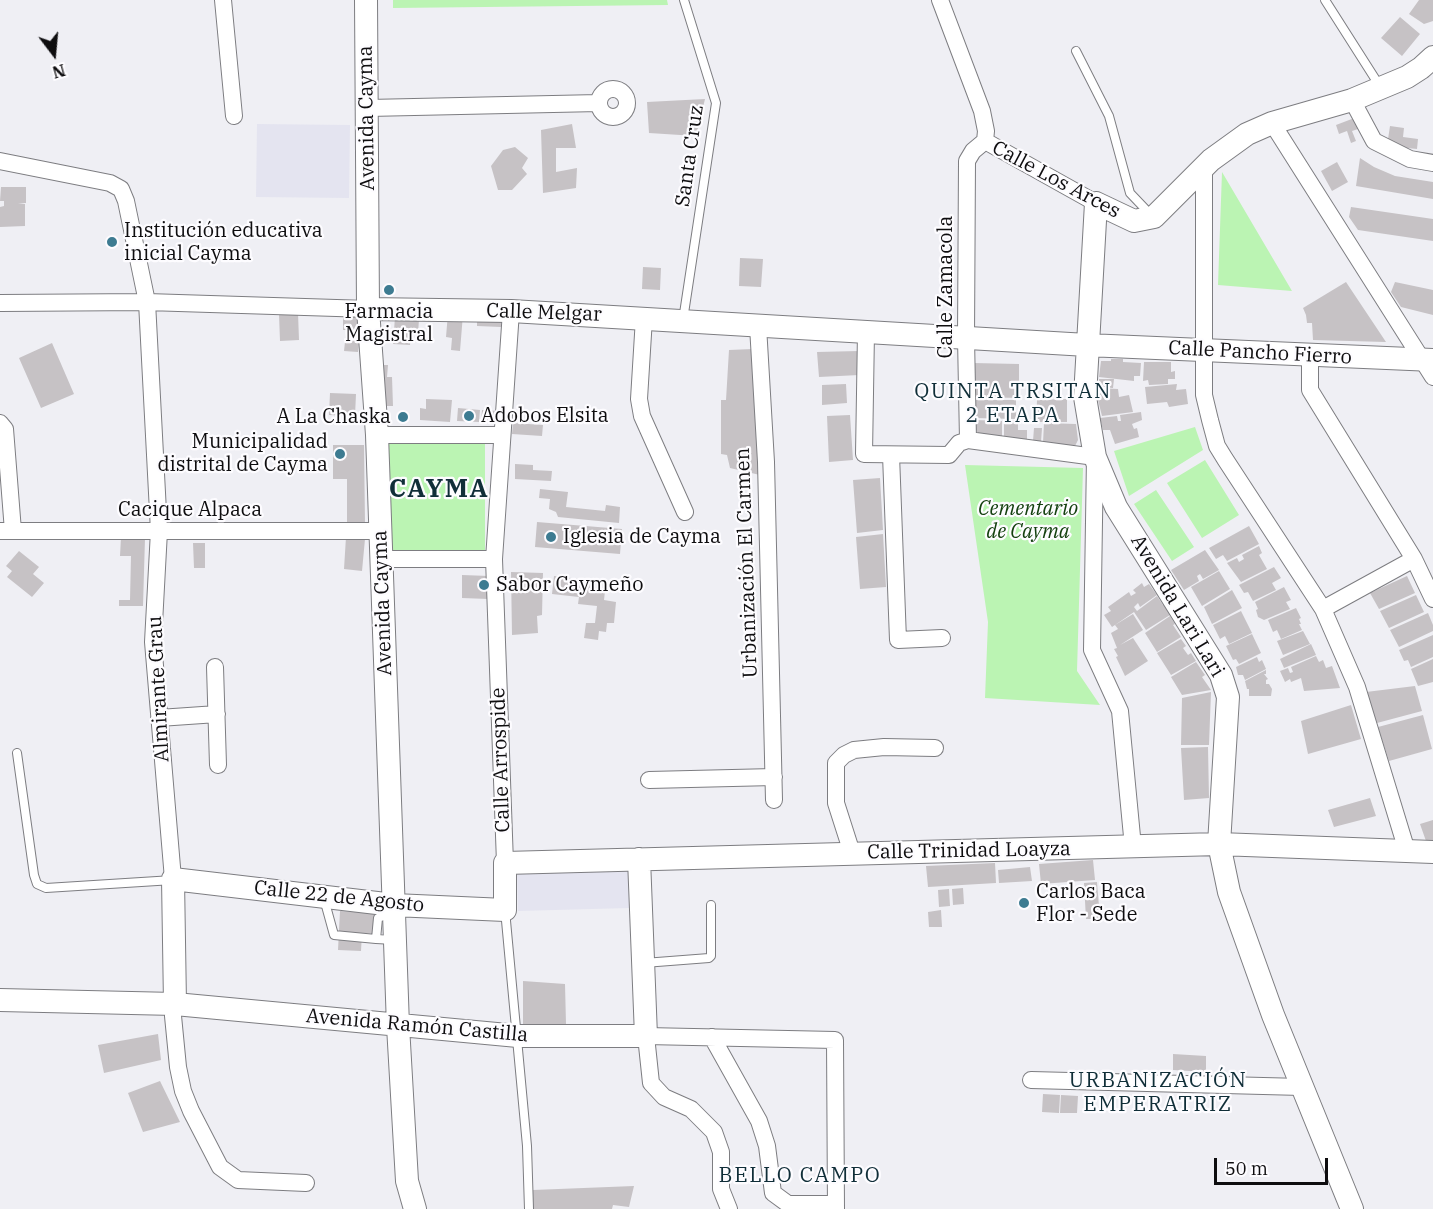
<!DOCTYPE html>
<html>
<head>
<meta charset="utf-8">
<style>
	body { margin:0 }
	#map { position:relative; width:1433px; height:1209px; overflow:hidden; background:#efeff4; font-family:"IBM Plex Serif",serif }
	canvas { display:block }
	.north { position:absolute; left:24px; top:24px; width:60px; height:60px; -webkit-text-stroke:4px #fdfcff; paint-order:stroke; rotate:164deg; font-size:16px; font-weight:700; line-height:24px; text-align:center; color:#0e0d0f }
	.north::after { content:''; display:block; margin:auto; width:21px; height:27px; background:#0e0d0f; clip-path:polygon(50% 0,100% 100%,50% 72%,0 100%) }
	.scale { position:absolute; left:1214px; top:1158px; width:114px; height:27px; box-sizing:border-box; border:3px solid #0e0d0f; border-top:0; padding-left:8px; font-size:18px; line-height:21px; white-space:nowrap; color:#0e0d0f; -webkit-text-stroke:4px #fdfcff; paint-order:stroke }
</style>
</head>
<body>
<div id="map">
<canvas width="1433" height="1209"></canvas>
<div class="north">N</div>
<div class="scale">50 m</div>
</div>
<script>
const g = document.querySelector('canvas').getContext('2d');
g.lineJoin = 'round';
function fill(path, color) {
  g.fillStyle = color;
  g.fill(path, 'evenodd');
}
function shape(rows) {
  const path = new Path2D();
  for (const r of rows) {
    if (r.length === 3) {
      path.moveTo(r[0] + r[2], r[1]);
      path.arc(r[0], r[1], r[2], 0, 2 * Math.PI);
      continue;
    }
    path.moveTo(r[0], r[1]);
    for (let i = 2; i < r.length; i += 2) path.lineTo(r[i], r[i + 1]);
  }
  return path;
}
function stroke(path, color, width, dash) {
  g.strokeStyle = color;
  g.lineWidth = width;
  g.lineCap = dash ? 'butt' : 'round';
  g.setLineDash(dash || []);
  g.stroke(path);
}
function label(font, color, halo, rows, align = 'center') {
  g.font = font + ' "IBM Plex Serif",serif';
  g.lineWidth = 4.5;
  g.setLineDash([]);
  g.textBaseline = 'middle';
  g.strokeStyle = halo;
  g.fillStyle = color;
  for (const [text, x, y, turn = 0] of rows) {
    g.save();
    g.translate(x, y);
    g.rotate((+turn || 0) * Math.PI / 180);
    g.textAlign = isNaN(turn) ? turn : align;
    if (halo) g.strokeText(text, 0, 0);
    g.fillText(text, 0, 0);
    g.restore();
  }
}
fill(shape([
	[257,124,350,125,349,198,256,197],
	[630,866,630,908,518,911,517,869]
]), '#e4e4f0');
fill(shape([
	[393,0,667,0,668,5,393,8],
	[1222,172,1292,291,1218,285],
	[1195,427,1203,450,1129,496,1114,451],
	[387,442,485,442,485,550,387,550],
	[1205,460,1239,515,1202,538,1167,483],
	[965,465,1083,468,1077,671,1100,705,985,698,988,622],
	[1156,490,1194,547,1172,561,1134,504]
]), '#bbf4b3');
fill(shape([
	[1419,0,1433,0,1433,21,1424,24,1409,14],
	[1400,17,1420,34,1402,56,1381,38],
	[705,99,696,136,649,133,647,102],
	[1357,117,1361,128,1352,131,1356,141,1351,143,1347,131,1339,134,1336,125],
	[572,124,576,148,556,148,556,172,577,168,576,188,543,193,541,130],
	[1390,126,1404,128,1403,137,1418,139,1417,149,1387,146],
	[515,147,528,158,522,168,527,174,512,190,498,190,491,166,503,150],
	[1360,158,1374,167,1395,176,1433,182,1433,199,1356,186],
	[1337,162,1348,182,1332,191,1321,171],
	[1,187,26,187,26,203,18,203,25,204,25,226,0,227,0,207,4,206,4,201,0,201],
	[1351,207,1433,219,1433,241,1358,230,1349,217],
	[740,258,763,259,761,287,739,286],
	[643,267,661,268,660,290,642,289],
	[1346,282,1386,342,1313,340,1312,323,1307,323,1306,315,1303,308],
	[1395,282,1433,290,1433,315,1401,307,1391,292],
	[298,313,299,340,280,341,279,314],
	[448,313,463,314,460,351,451,350,452,338,446,337],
	[343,315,359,315,359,330,343,330],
	[477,315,501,317,501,327,477,326],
	[395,317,419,319,418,334,411,333,410,345,393,344],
	[346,333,360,334,358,352,344,351],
	[52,343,74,394,41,408,19,358],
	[753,349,760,475,730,468,727,455,721,454,721,400,726,400,729,350],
	[859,351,859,375,819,377,817,352],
	[1111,359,1123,359,1123,362,1141,363,1140,376,1134,376,1134,381,1099,377,1101,361,1111,361],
	[1144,362,1171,362,1171,372,1175,371,1175,379,1168,379,1168,384,1149,385,1148,380,1143,381],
	[973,363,1019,364,1019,398,974,397],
	[380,365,388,365,387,377,392,377,393,406,380,406],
	[1099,379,1114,379,1113,388,1099,387],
	[846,384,847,403,822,405,822,385],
	[1177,384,1176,390,1186,389,1188,404,1169,407,1167,402,1147,404,1145,387],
	[1098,388,1118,389,1119,397,1129,395,1133,412,1102,416,1098,400],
	[330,393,356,394,355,416,329,415],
	[426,399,452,400,450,422,420,420,420,408,426,409],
	[1067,399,1067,422,1036,422,1037,400],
	[974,400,1016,400,1016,419,975,418],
	[458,408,480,410,479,422,457,421],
	[482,410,500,411,499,423,481,422],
	[1141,412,1142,420,1132,424,1134,429,1137,428,1139,437,1115,444,1110,430,1103,430,1100,418,1117,416,1118,421,1121,421,1120,415],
	[850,415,853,460,829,462,827,416],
	[974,420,1002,421,1002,439,981,439,976,430],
	[1018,420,1018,430,1027,430,1027,441,1004,440,1004,421],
	[513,423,543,425,542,436,512,434],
	[1044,423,1076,424,1078,440,1075,446,1043,443],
	[1034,428,1042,428,1041,442,1033,441],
	[333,445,364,445,365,524,347,525,347,479,333,479],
	[515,464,533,465,533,470,552,471,551,481,515,479],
	[880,478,883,530,857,533,853,480],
	[540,489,568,492,566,507,605,511,606,505,620,507,619,523,558,517,556,512,549,509,550,499,539,498],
	[537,522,622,529,620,554,535,547],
	[1249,526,1259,544,1227,561,1223,555,1216,559,1209,548],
	[883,534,886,587,860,589,856,537],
	[121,537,145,538,143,606,119,606,119,600,130,600,131,556,120,556],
	[346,537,365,539,362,571,344,569],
	[193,543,205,543,205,568,194,568],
	[1259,546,1262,553,1259,555,1267,569,1241,582,1227,563,1237,558,1239,562,1244,559,1242,555],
	[1205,550,1219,570,1203,579,1200,574,1197,576,1199,581,1184,590,1171,570],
	[19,551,39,567,33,574,44,583,32,597,7,577,12,571,6,566],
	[1274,567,1281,578,1272,583,1276,590,1253,601,1248,592,1244,593,1239,585],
	[1219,571,1230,589,1202,606,1191,587],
	[511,572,543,573,542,615,537,616,538,633,512,635],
	[462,575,489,576,488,599,462,598],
	[554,576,606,582,604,600,616,602,614,623,607,623,606,632,599,631,598,640,584,638,586,623,595,623,597,606,578,604,579,597,552,594],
	[1407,576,1415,593,1379,609,1370,593],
	[1142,583,1144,587,1149,584,1157,595,1140,607,1138,603,1134,607,1137,611,1157,596,1163,605,1165,604,1170,615,1146,630,1134,612,1112,627,1104,615,1111,611,1108,607,1129,592,1131,596,1136,593,1133,590],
	[1284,587,1291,600,1286,602,1290,609,1264,620,1258,617,1256,610,1258,609,1255,602],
	[1232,590,1242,608,1212,624,1204,607],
	[1416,595,1424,612,1389,628,1380,611],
	[1296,608,1301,618,1299,619,1301,624,1299,624,1302,630,1281,639,1277,630,1273,632,1268,620],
	[1241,611,1252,633,1229,644,1225,636,1220,639,1213,625],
	[1428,613,1433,625,1433,631,1399,647,1390,630],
	[1133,614,1143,630,1120,645,1133,638,1148,661,1125,676,1116,657,1118,656,1114,649,1117,648,1111,633,1118,629,1115,625],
	[1170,616,1175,624,1173,625,1181,637,1157,652,1145,633],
	[1303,631,1310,644,1283,655,1277,641],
	[1252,634,1261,653,1239,664,1236,659,1233,660,1226,646],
	[1433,635,1433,657,1411,667,1408,660,1404,661,1399,650],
	[1181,639,1186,646,1183,648,1188,655,1191,653,1196,661,1171,675,1157,653],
	[1311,644,1316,655,1284,668,1280,659],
	[1316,656,1319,662,1323,660,1326,668,1332,666,1340,688,1304,691,1301,678,1291,682,1290,679,1285,682,1280,671,1288,668,1290,673,1293,672,1291,667],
	[1257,657,1259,662,1262,660,1266,669,1245,680,1243,675,1238,675,1236,667],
	[1433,659,1433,682,1418,686,1411,669],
	[1196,662,1205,675,1202,677,1211,690,1182,695,1171,677],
	[1266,670,1266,674,1264,674,1268,679,1266,680,1266,684,1269,684,1272,689,1271,696,1249,696,1249,689,1247,689,1245,681],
	[1415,686,1422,711,1377,723,1366,692],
	[1211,692,1209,745,1181,745,1182,698],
	[1351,705,1361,739,1308,754,1301,721],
	[1423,715,1432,749,1389,761,1378,727],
	[1208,747,1209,798,1184,800,1181,748],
	[1370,798,1376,816,1334,827,1328,810],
	[1433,820,1433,841,1426,841,1420,824],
	[1093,860,1095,880,1041,884,1039,864],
	[995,863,996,883,928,887,926,866],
	[1030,867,1032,881,999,883,998,870],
	[1097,882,1100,919,1086,919,1084,883],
	[963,888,964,904,953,905,952,889],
	[949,889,950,906,939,907,938,890],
	[941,910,942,927,929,927,928,912],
	[340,911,381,913,380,934,362,933,361,951,338,950],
	[523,981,565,984,566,1024,523,1025],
	[158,1034,161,1060,104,1073,98,1045],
	[1173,1054,1206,1056,1206,1072,1173,1070],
	[160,1081,180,1122,143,1132,128,1093],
	[1043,1094,1060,1095,1059,1113,1042,1112],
	[1061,1095,1078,1096,1077,1113,1060,1113],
	[634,1186,629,1207,613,1205,612,1209,533,1209,533,1190]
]), '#c6c2c5');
const lane = shape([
	[1325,0,1381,88],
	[1076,51,1109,116,1130,193,1151,215],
	[683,320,716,103,684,0],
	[17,753,34,875,37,884,46,888,173,880],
	[326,906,334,935,376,939],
	[505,910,527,1146,529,1209],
	[391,913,378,918,376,939,394,940],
	[644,963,709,958,711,956,711,905]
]);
const street = shape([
	[223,0,234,116],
	[940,0,982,111,986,131,985,141],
	[613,103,14],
	[1352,100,1374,141,1410,159,1433,163],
	[368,108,599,103],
	[1272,123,1433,377],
	[985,141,1096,203],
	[0,161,110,183,121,189,126,201,147,302,159,531,153,642,173,879],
	[1204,167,1204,395,1210,420,1217,446,1225,459,1323,609,1357,687,1407,851],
	[0,303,147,302,368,309],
	[644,318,639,399,642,416,685,512],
	[758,326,766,462,774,800],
	[866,332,864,454,949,455,959,443,968,440,1095,457,1092,650,1120,711,1133,847],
	[1310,355,1310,390,1414,559,1433,599],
	[0,423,5,429,13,531],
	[377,435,502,435],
	[968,440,966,338,967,161,973,151,985,141],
	[891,455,898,640,942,638],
	[0,531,380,531],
	[381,559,494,559],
	[1323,609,1414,559],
	[215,667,218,765],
	[159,718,217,714],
	[649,780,774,777],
	[852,853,836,803,836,763,844,755,854,750,884,747,935,748],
	[505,863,494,559,511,311],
	[175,1004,173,1016,178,1067,183,1091,191,1111,220,1167,238,1180,306,1183],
	[712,1037,759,1121,767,1146,773,1193,788,1204,836,1204],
	[1031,1080,1302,1087],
	[729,1209,721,1189,721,1152,714,1132,691,1109,664,1097,651,1083,646,1036,835,1040,836,1209]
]);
const secondary = shape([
	[366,0,368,309,377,435,398,1026,407,1181,415,1209],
	[368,309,511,311,1087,345,1433,360],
	[0,1000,175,1004,518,1036,646,1036,639,859],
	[175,1004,173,879,394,905,505,910,505,863,1219,844,1433,852],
	[1352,1209,1273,1015,1229,892,1219,844,1228,697,1221,675,1116,507,1095,457,1085,397,1096,203,1134,221,1154,217,1211,160,1247,134,1272,123,1352,100,1407,77,1421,68,1433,57]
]);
stroke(lane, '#7d7d81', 10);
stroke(street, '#7d7d81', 18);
stroke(secondary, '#7d7d81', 24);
stroke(lane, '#fff', 8);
stroke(street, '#fff', 16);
stroke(secondary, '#fff', 22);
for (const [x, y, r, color] of [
	[112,242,6,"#3d7b91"],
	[389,290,6,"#3d7b91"],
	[469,416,6,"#3d7b91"],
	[403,417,6,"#3d7b91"],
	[340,454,6,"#3d7b91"],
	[551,537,6,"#3d7b91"],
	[484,585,6,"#3d7b91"],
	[1024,903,6,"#3d7b91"]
]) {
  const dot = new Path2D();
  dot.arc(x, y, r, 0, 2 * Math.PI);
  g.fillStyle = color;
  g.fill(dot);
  stroke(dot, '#fdfcff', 2);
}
label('20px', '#0e0d0f', '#fdfcff', [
	["Avenida Cayma",367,118,-91],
	["Santa Cruz",690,156,-82],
	["Calle Los Arces",1056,180,28],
	["Calle Zamacola",946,287,-90],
	["Calle Melgar",544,313,2],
	["Calle Pancho Fierro",1260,353,3],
	["Cacique Alpaca",190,510],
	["Urbanización El Carmen",747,563,-92],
	["Avenida Cayma",383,603,-92],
	["Avenida Lari Lari",1177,606,59],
	["Almirante Grau",159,689,-93],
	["Calle Arrospide",501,760,-92],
	["Calle Trinidad Loayza",969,851,-1],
	["Calle 22 de Agosto",339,897,6],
	["Avenida Ramón Castilla",417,1026,5]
]);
label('20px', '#0e0d0f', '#fdfcff', [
	["Institución educativa",124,231],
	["inicial Cayma",124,254],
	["Farmacia",389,312,"center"],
	["Magistral",389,335,"center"],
	["Adobos Elsita",481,416],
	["A La Chaska",391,417,"right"],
	["Municipalidad",328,442,"right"],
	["distrital de Cayma",328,465,"right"],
	["Iglesia de Cayma",563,537],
	["Sabor Caymeño",496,585],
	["Carlos Baca",1036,892],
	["Flor - Sede",1036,915]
], 'left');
label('italic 20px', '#13400e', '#fdfcff', [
	["Cementario",1028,509],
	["de Cayma",1028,532]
]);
g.letterSpacing = '1.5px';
label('21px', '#102e38', '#fdfcff', [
	["QUINTA TRSITAN",1013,392],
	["2 ETAPA",1013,416],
	["URBANIZACIÓN",1158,1081],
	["EMPERATRIZ",1158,1105],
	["BELLO CAMPO",800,1176]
]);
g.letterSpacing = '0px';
g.letterSpacing = '1.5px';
label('bold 26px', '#102e38', '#fdfcff', [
	["CAYMA",439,489]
]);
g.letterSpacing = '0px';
</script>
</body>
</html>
